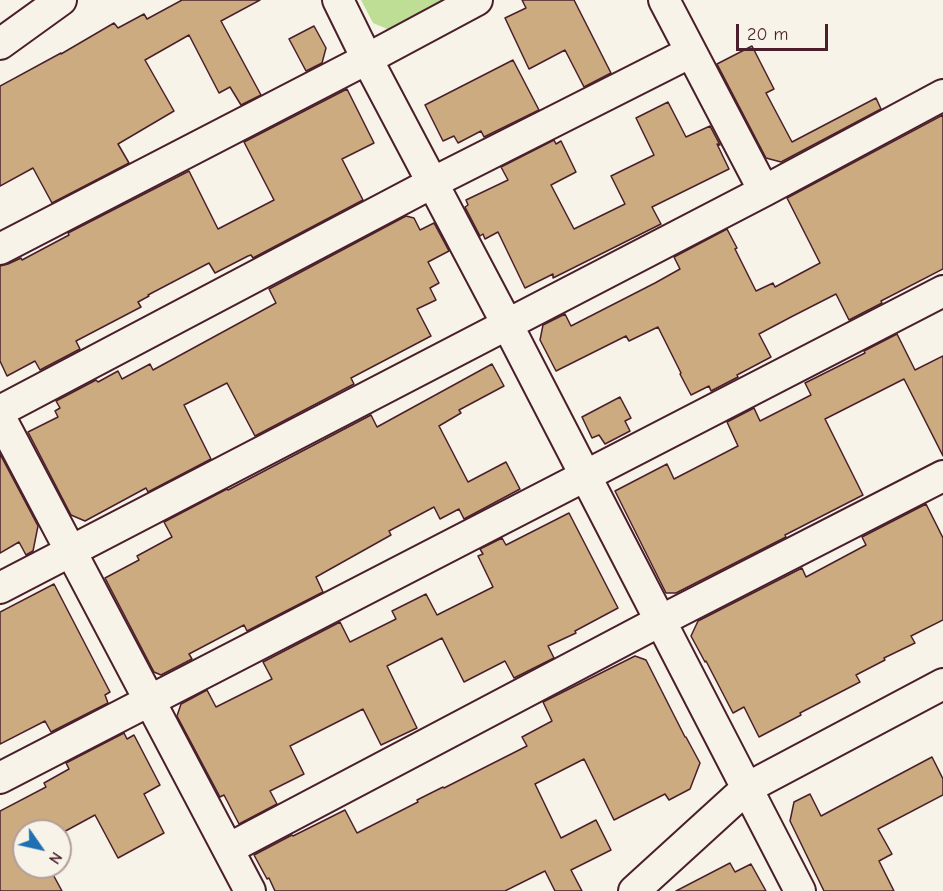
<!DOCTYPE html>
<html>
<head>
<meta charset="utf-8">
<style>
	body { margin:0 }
	#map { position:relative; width:943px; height:891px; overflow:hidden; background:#f7f3e8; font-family:"Comic Neue",sans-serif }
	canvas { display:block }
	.north { position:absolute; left:12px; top:819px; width:60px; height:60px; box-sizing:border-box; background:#f7f3e8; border:2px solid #b29e9c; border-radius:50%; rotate:124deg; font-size:16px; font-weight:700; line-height:24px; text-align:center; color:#4a1f2b }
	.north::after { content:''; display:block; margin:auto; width:21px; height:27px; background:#1f6fb2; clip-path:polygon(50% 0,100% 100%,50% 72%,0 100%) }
	.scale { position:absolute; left:736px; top:24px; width:92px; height:27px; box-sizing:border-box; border:3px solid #4a1f2b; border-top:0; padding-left:8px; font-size:18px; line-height:21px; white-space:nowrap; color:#4a1f2b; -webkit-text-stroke:4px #f7f3e8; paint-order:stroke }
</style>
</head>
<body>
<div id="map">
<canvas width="943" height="891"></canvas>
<div class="north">N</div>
<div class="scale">20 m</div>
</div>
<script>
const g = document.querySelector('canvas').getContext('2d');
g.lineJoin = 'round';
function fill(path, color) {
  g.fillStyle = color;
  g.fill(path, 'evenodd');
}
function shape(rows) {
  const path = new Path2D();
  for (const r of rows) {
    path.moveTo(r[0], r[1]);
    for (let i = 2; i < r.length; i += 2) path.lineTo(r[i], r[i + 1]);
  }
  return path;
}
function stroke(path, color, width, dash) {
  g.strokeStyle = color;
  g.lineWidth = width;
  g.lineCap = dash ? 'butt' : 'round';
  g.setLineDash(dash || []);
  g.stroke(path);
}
fill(shape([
	[361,0,452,0,392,31,373,23]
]), '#bede96');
const building = shape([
	[182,0,260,0,221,21,261,95,241,105,230,87,219,93,189,35,145,60,174,111,118,144,129,163,52,203,33,168,0,186,0,86,61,53,61,54,114,23,118,28,144,14,147,19,182,0],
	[522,0,574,0,611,73,584,87,565,50,529,69,505,18,526,8,522,0],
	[314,26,326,48,322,63,306,71,289,39,314,26],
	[752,46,774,89,766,93,792,142,876,98,881,109,781,162,766,158,717,64,752,46],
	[513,60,539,110,484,137,481,131,458,143,454,136,443,141,425,105,513,60],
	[347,89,374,143,342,159,363,200,253,258,251,255,248,256,215,273,209,263,148,295,149,296,138,302,141,307,76,341,80,349,40,370,35,361,7,376,0,361,0,266,8,264,21,258,22,260,69,235,68,233,189,171,218,229,274,200,244,142,347,89],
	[668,102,686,137,710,126,720,145,717,144,729,169,652,207,661,224,553,278,553,274,525,288,498,232,485,239,483,234,480,236,465,207,468,205,466,200,508,180,501,167,554,140,556,144,561,141,576,172,551,185,574,229,625,204,611,176,654,155,636,118,668,102],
	[943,115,943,269,881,301,882,303,849,320,836,294,791,317,759,334,771,357,737,375,738,377,711,391,709,386,691,395,680,374,681,373,658,327,629,341,626,336,556,371,540,340,543,325,565,314,571,326,655,283,680,269,674,257,727,229,737,248,735,249,756,291,773,283,775,287,820,263,787,198,943,115],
	[406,216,414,218,420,230,434,223,449,251,428,262,439,283,430,288,436,300,417,309,431,336,351,378,354,384,255,436,227,383,184,405,211,459,148,492,146,488,85,521,71,515,28,432,58,417,55,411,60,408,56,401,96,380,98,382,118,371,122,379,150,364,153,370,276,303,269,289,406,216],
	[897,334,915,370,943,356,943,456,904,379,825,419,863,495,785,535,786,537,676,593,666,593,615,491,667,464,674,479,738,446,727,422,754,408,760,421,811,395,805,383,865,353,864,351,897,334],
	[492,364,504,386,459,410,461,413,439,426,468,482,506,462,520,489,464,519,459,509,440,519,434,507,389,531,391,535,316,577,323,592,247,631,244,625,189,654,192,659,161,675,154,672,105,578,139,560,137,556,172,537,164,522,227,489,228,490,371,415,377,427,492,364],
	[620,397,631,418,625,421,630,431,605,444,599,435,592,438,582,417,620,397],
	[0,454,38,526,33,551,26,555,19,542,0,553,0,454],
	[926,504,943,538,943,620,911,636,915,643,884,658,885,660,856,675,860,682,800,713,801,715,759,737,744,707,733,713,706,661,705,662,691,636,698,621,802,568,806,577,866,545,862,537,926,504],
	[569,513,618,608,575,631,576,633,548,646,554,658,514,678,505,661,464,682,442,638,387,666,417,728,381,745,363,709,290,746,304,774,270,791,277,804,239,824,224,795,220,797,177,716,181,704,207,690,216,707,272,679,263,662,340,622,350,642,396,619,392,611,426,594,437,615,493,587,478,556,483,554,480,549,502,538,506,545,569,513],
	[54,584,110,692,105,695,108,703,51,732,45,721,0,744,0,612,54,584],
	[635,656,646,660,685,737,686,737,700,763,690,789,669,800,665,794,614,820,584,759,535,784,561,838,596,820,611,850,571,870,582,891,555,891,545,871,505,891,275,891,269,878,267,879,254,855,292,835,293,836,345,810,357,833,418,802,417,800,443,787,444,788,527,746,522,737,552,721,543,702,635,656],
	[124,733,127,739,134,735,160,785,144,794,164,833,118,858,95,815,60,834,60,831,24,831,24,867,49,867,62,891,0,891,0,811,46,787,44,783,69,769,66,763,124,733],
	[932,757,943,779,943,795,878,829,892,854,879,861,894,891,824,891,790,821,794,802,810,794,821,816,932,757],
	[730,863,735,872,751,864,766,891,676,891,730,863]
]);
fill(building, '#cdab80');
stroke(building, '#4a1f2b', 1.5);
const minor = shape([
	[338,0,367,59,507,324,800,891],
	[664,0,764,191],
	[0,44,61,0],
	[0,249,367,59,477,0],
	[0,411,432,183,691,52],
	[0,417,250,891],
	[0,588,764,191,943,95],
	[0,778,943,291],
	[228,849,660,621,943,476],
	[634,891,747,788,943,684]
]);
stroke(minor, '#4a1f2b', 34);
stroke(minor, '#f7f3e8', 30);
</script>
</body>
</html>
